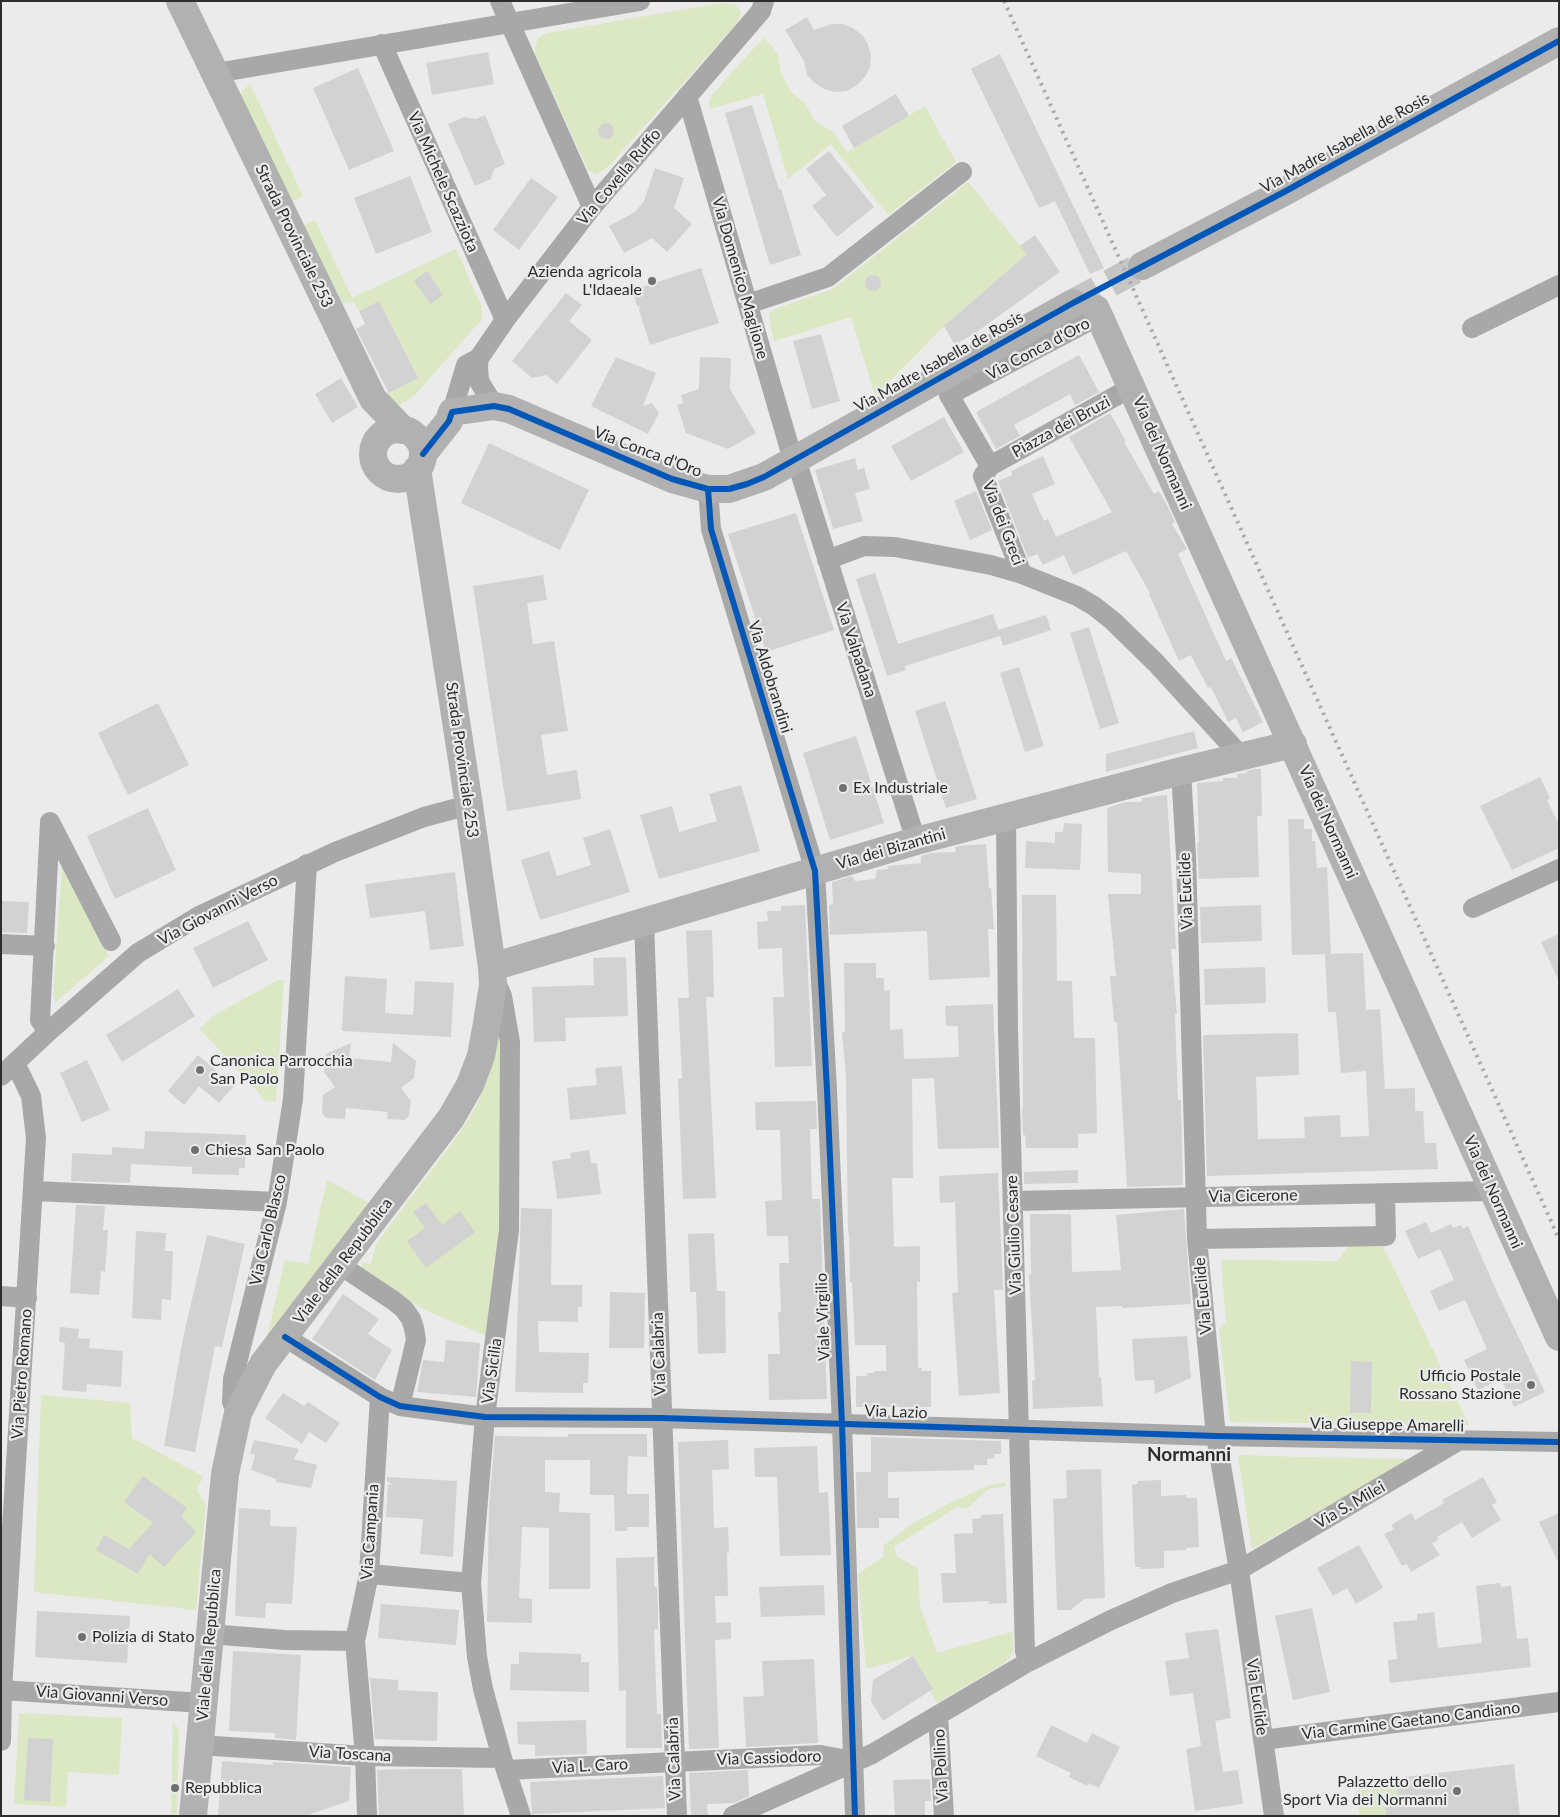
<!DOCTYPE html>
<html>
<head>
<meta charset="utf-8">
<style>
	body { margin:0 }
	#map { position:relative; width:1560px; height:1817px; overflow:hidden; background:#ebebeb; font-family:Lato,sans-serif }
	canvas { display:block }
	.frame { position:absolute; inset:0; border:2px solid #2d2d2e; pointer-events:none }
</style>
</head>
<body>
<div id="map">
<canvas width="1560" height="1817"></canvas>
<div class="frame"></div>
</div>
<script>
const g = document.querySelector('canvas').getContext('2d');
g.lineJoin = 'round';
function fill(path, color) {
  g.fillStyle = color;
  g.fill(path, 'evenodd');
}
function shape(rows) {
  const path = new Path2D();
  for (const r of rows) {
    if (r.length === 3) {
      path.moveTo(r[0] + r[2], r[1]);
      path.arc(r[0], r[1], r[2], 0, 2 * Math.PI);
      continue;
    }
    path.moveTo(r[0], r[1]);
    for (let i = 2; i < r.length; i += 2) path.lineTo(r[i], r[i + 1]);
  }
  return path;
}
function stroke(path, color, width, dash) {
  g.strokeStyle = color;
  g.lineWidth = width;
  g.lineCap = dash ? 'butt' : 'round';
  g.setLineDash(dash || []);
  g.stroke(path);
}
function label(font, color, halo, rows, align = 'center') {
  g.font = font + ' Lato,sans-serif';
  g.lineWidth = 4.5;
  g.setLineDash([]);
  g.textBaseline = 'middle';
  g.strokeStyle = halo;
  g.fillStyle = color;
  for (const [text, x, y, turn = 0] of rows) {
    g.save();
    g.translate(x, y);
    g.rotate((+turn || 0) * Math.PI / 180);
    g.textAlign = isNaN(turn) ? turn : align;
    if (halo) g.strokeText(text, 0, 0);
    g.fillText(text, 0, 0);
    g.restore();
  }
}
fill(shape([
	[722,3,735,4,738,8,741,13,737,23,607,168,596,174,588,170,535,54,535,48,538,38,547,33],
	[763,38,773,47,778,55,781,73,792,93,806,104,813,119,834,133,847,152,925,106,956,162,888,215,831,144,788,179,763,94,710,109,709,104,711,96],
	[250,84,303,196,287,204,240,97,242,91],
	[968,182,1027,254,944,326,875,396,851,317,774,341,769,318,770,313,774,309,833,289],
	[315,220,352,298,456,249,482,307,482,319,415,395,397,407,383,396,418,378,379,301,359,311,354,302,341,303,299,228],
	[62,865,109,956,56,1002,53,996],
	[278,980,284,980,276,1101,266,1101,200,1029,213,1016],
	[498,1033,501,1034,502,1229,487,1336,427,1311,359,1270,364,1262,371,1265,376,1244,459,1134,476,1107,489,1075],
	[327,1180,369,1203,266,1341,285,1260,308,1264],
	[1350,1244,1382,1244,1469,1425,1230,1422,1219,1329,1226,1322,1221,1260,1338,1261],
	[41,1395,130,1403,132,1438,203,1476,197,1491,206,1504,196,1610,34,1592],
	[1238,1455,1304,1457,1412,1459,1252,1549],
	[1005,1482,1006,1486,989,1489,966,1509,957,1507,894,1547,896,1555,918,1569,920,1606,937,1653,1012,1632,1014,1649,1010,1657,1005,1663,937,1703,930,1691,933,1689,913,1656,866,1669,858,1574,884,1556,883,1546,913,1523,952,1502,987,1486],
	[19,1713,122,1718,119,1775,68,1772,66,1807,14,1804],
	[173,1722,178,1728,179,1735,177,1816,171,1816],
	[1397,1786,1398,1796,1384,1798,1386,1816,1360,1816,1356,1791]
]), '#dbe8c3');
fill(shape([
	[807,17,814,30,832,24,843,24,853,28,862,35,868,44,871,56,870,67,865,77,857,85,847,91,835,92,824,89,815,83,807,75,804,61,785,30],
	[488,52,494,84,432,95,426,63],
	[1000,54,1068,195,1104,268,1090,274,1055,201,1039,208,971,69],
	[358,68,394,151,349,170,313,88],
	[896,94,909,116,854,148,842,126],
	[752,105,779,189,781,189,801,255,770,265,725,113],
	[485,115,505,164,494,169,491,179,475,186,448,124,464,117,476,119],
	[606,131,8],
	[829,151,874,207,837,237,812,206,826,195,806,169],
	[655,168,684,178,674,208,692,224,667,252,652,238,624,253,609,226,635,212,644,201],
	[410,176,432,232,376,254,354,198],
	[531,178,558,197,519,250,493,230],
	[1035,235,1060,272,978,331,955,345,944,326,1027,254,1020,246],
	[701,268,719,323,650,345,639,310,640,307,637,306,632,290],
	[427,271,443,295,431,304,414,281],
	[873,283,8],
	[566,293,582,305,569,321,592,340,557,384,546,375,532,378,512,361],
	[379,301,418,378,389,393,356,329,365,324,359,311],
	[821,334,840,401,812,409,793,341],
	[1079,355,1099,392,1075,405,1070,394,1014,425,1020,436,996,449,976,412],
	[616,357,656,373,643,406,652,403,659,413,648,434,591,406],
	[700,357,731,358,730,389,756,433,728,449,686,433,677,405,683,403,681,395,699,389],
	[341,378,358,407,332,423,315,394],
	[1110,413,1126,441,1124,442,1154,494,1159,491,1168,507,1175,522,1172,524,1187,549,1178,554,1226,661,1231,658,1263,722,1243,732,1236,718,1228,722,1211,687,1208,688,1191,655,1179,661,1149,594,1150,593,1126,551,1073,575,1064,555,1043,565,1037,554,1028,558,998,481,1012,475,1011,471,1043,456,1055,484,1032,494,1044,521,1048,519,1056,537,1112,512,1069,437],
	[944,417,964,452,911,481,891,446],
	[489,443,589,490,560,550,461,503],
	[855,458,858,470,864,468,870,489,855,493,863,521,833,529,815,470],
	[976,491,992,530,970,540,954,501],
	[796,513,834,630,766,652,728,534],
	[875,573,898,644,993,614,999,632,998,630,1046,615,1051,630,1003,646,1000,636,905,666,906,670,887,676,856,579],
	[543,575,547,600,527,603,533,644,554,641,568,731,541,735,547,775,577,770,581,799,507,811,473,586],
	[1089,627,1119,723,1100,729,1070,633],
	[1019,667,1044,746,1025,752,1000,673],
	[945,701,977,799,946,808,915,711],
	[158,703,189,765,128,795,98,733],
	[1194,731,1198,748,1106,772,1106,754],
	[856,736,884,823,830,840,803,753],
	[1254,769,1261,769,1262,816,1257,816,1259,877,1199,879,1197,843,1199,843,1197,783,1223,781,1223,778,1237,778,1237,774,1247,773,1247,771],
	[1540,777,1550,798,1547,800,1559,825,1559,848,1512,870,1480,806],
	[741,785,760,851,659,879,640,815,672,806,679,832,717,821,709,794],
	[1167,795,1176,949,1171,949,1177,1014,1175,1014,1178,1100,1181,1100,1183,1185,1127,1187,1117,1022,1114,1022,1110,976,1116,976,1108,894,1141,894,1141,874,1108,872,1107,808,1125,802,1142,802,1142,798],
	[148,808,176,870,115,899,87,836],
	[1288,819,1304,819,1304,829,1312,829,1312,841,1315,841,1317,868,1327,867,1331,954,1292,955],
	[1064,823,1082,824,1080,870,1025,868,1026,841,1055,843,1055,832,1063,832],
	[610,829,630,892,540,920,521,860,549,851,557,876,591,865,583,838],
	[986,844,989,888,991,888,994,929,988,929,990,977,929,980,927,932,925,931,830,935,829,905,833,904,832,882,852,876,855,881,875,879,877,870,888,869,888,866,921,863,921,856,930,853,956,852,955,847,959,846],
	[455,872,464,946,430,950,425,911,370,918,365,884],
	[1022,895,1056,895,1057,981,1072,981,1074,1038,1095,1038,1097,1133,1078,1134,1078,1148,1026,1148,1025,1135,1023,1135,1022,1109,1023,1109],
	[1,901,29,902,27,933,1,932],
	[805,905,812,1066,775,1067,773,997,784,997,782,948,758,949,757,922,768,921,767,911,781,911,781,906],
	[1261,905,1262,941,1201,943,1200,907],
	[248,921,268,960,213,988,193,948],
	[712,930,714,997,706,997,716,1198,683,1199,678,1079,682,1079,678,998,689,998,686,931],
	[1559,934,1559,981,1541,942],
	[1363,953,1366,1010,1380,1009,1385,1089,1415,1088,1415,1111,1423,1111,1425,1143,1436,1143,1438,1169,1207,1176,1203,1036,1205,1035,1298,1033,1299,1075,1256,1077,1258,1139,1305,1138,1304,1117,1340,1115,1341,1137,1369,1136,1366,1071,1341,1073,1336,1012,1328,1012,1325,954],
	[626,957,628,1016,565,1018,566,1041,534,1042,532,987,594,985,593,958],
	[844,963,876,963,876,978,884,978,884,991,890,990,890,1030,903,1029,904,1059,959,1057,958,1026,946,1026,945,1006,993,1004,999,1148,938,1149,934,1078,912,1079,913,1178,892,1178,894,1247,920,1246,920,1282,917,1282,918,1368,922,1368,922,1371,931,1371,931,1407,856,1407,856,1376,867,1376,867,1373,874,1373,874,1371,886,1371,886,1345,855,1345,852,1282,850,1282,849,1233,848,1233,846,1076,842,1032,845,1032],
	[1265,967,1266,1003,1205,1005,1204,969],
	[345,976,387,979,385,1013,413,1015,415,981,454,983,451,1037,342,1031],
	[178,989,195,1016,122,1062,106,1035],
	[351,1043,349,1058,391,1062,393,1043,416,1061,414,1078,401,1088,411,1101,409,1116,405,1120,387,1119,388,1112,346,1108,345,1119,326,1118,322,1113,323,1095,335,1087,324,1072,326,1054],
	[198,1055,234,1086,219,1103,199,1086,184,1105,168,1091],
	[87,1060,110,1110,82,1122,60,1073],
	[622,1066,626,1114,570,1120,567,1088,597,1085,595,1068],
	[816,1101,817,1129,810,1129,812,1199,820,1199,827,1399,769,1400,768,1354,780,1354,778,1312,781,1312,779,1263,789,1263,788,1236,767,1236,765,1201,782,1200,780,1130,756,1130,755,1102],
	[145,1131,246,1135,245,1168,239,1168,239,1175,192,1174,192,1167,131,1164,130,1183,71,1181,72,1153,112,1155,112,1147,144,1149],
	[589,1150,591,1163,597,1163,601,1194,557,1199,552,1161,571,1158,570,1153],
	[1078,1170,1078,1183,1024,1184,1024,1172],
	[998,1173,1003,1290,994,1290,1000,1393,959,1396,952,1293,958,1292,955,1202,940,1203,939,1176],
	[426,1203,442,1225,460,1211,475,1232,426,1268,407,1241,425,1228,413,1212],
	[76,1205,105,1206,103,1230,108,1230,105,1272,101,1271,99,1295,70,1293],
	[521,1208,552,1209,551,1285,582,1285,582,1307,578,1307,578,1322,538,1321,539,1352,589,1353,588,1383,583,1383,583,1393,515,1392],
	[1184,1209,1191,1304,1122,1308,1122,1306,1096,1307,1099,1377,1101,1377,1103,1406,1033,1409,1032,1381,1035,1380,1029,1274,1031,1274,1030,1214,1071,1214,1072,1272,1121,1270,1116,1215],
	[1426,1222,1431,1233,1451,1224,1453,1228,1461,1225,1463,1229,1468,1226,1496,1290,1545,1392,1514,1407,1501,1379,1478,1390,1464,1360,1487,1349,1465,1300,1439,1311,1430,1291,1454,1280,1440,1249,1418,1259,1405,1231],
	[136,1231,166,1233,165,1251,173,1251,171,1300,162,1299,161,1320,132,1318],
	[714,1233,717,1291,725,1291,726,1353,698,1354,696,1292,690,1292,688,1234],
	[207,1235,245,1244,222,1347,215,1346,195,1452,164,1446,183,1338],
	[610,1292,645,1293,644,1348,609,1348],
	[343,1294,379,1319,368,1334,392,1350,375,1380,312,1339],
	[60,1327,79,1329,78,1338,90,1339,89,1348,123,1351,121,1387,87,1384,86,1392,62,1390,65,1343,59,1342],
	[1187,1336,1191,1378,1155,1394,1154,1380,1135,1381,1132,1339],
	[446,1340,480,1343,476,1397,417,1392,423,1360,444,1362],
	[1351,1361,1372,1362,1371,1413,1350,1413],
	[283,1393,304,1406,308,1402,340,1423,326,1443,309,1432,302,1444,265,1418],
	[568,1434,647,1434,647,1457,628,1456,627,1494,649,1494,649,1527,627,1527,627,1531,615,1531,614,1495,590,1495,590,1460,545,1460,545,1492,560,1493,559,1512,590,1513,590,1589,549,1589,549,1528,522,1527,519,1598,532,1599,532,1623,487,1622,489,1507,495,1436,568,1437],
	[871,1437,1001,1441,1001,1454,994,1454,995,1458,987,1459,987,1465,974,1465,974,1470,888,1472,888,1498,899,1498,899,1518,879,1518,879,1528,857,1528,856,1472,871,1472],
	[254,1440,299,1449,294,1459,317,1465,311,1488,276,1482,276,1479,251,1470,255,1455,250,1453],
	[728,1440,729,1469,712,1470,714,1528,728,1527,729,1553,727,1553,728,1596,715,1596,716,1623,731,1622,731,1639,715,1640,719,1748,689,1749,678,1442],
	[817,1446,819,1493,828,1492,831,1555,780,1556,777,1477,755,1477,754,1448],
	[1101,1469,1105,1598,1084,1599,1071,1610,1057,1610,1053,1499,1067,1498,1066,1470],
	[143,1476,187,1508,181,1516,196,1532,164,1567,149,1554,138,1574,96,1550,104,1535,129,1549,153,1523,124,1502],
	[387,1477,457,1481,453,1557,420,1554,423,1519,386,1517,388,1484,394,1486,387,1481],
	[1483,1477,1497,1502,1492,1505,1501,1520,1472,1538,1462,1522,1437,1537,1438,1540,1432,1543,1440,1555,1411,1572,1407,1564,1402,1566,1384,1534,1394,1529,1391,1525,1411,1513,1415,1520,1444,1503,1442,1500],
	[1161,1480,1161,1496,1186,1495,1186,1498,1197,1498,1199,1547,1186,1548,1186,1550,1164,1551,1164,1568,1141,1569,1141,1567,1135,1567,1132,1485,1137,1484,1138,1481],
	[239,1508,271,1510,270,1526,297,1527,292,1604,266,1603,265,1618,235,1616],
	[1559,1513,1559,1564,1539,1522],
	[1003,1514,1007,1603,989,1604,989,1601,943,1603,941,1573,956,1573,954,1534,973,1533,972,1519,981,1518,981,1515],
	[1359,1545,1383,1588,1356,1604,1347,1588,1333,1596,1317,1568],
	[654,1557,654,1587,657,1587,658,1610,658,1629,654,1629,657,1714,661,1714,662,1748,626,1748,626,1690,619,1691,616,1558],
	[1500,1583,1501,1587,1511,1586,1517,1639,1528,1638,1531,1667,1390,1683,1388,1660,1397,1659,1393,1622,1417,1620,1417,1614,1434,1612,1438,1648,1482,1643,1476,1586],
	[824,1585,825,1615,761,1617,759,1587],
	[381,1604,459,1610,456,1645,378,1638],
	[1312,1608,1330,1692,1293,1700,1275,1616],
	[37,1611,130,1616,127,1663,35,1657],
	[1218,1629,1231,1718,1215,1721,1223,1772,1238,1770,1243,1804,1195,1811,1186,1749,1201,1746,1193,1693,1170,1696,1165,1661,1189,1658,1185,1633],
	[233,1651,301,1655,296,1740,275,1738,275,1733,229,1731],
	[519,1652,581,1654,581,1662,589,1662,589,1692,510,1690,511,1664,519,1664],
	[913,1656,933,1689,883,1721,871,1701,873,1680],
	[814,1659,818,1743,746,1747,743,1697,764,1696,762,1661],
	[370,1678,398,1680,398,1690,438,1692,437,1741,375,1739],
	[586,1720,587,1754,535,1756,535,1745,518,1744,517,1722],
	[1051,1725,1087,1743,1092,1733,1120,1747,1099,1788,1088,1783,1087,1786,1069,1777,1071,1773,1036,1756],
	[28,1738,53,1739,50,1802,24,1800],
	[222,1761,273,1765,273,1762,351,1767,349,1801,305,1816,218,1816],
	[1514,1764,1520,1816,1386,1816,1384,1798,1398,1796,1396,1778],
	[410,1769,462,1769,464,1816,379,1816,377,1770],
	[748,1770,749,1796,734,1803,707,1804,708,1815,691,1816,689,1773],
	[663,1776,665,1808,532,1814,530,1782],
	[930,1779,931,1801,925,1801,925,1816,895,1816,893,1780]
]), '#d2d2d2');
stroke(shape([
	[1073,303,1142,266]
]), '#c5c5c5', 28, [28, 14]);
stroke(shape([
	[500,1,592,207],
	[382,44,505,320],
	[216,73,640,1],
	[687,96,793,460,800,472,916,841],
	[748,304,828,277,962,172],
	[1472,328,1559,285],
	[479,358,478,367,479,381,494,406],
	[452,412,466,365,479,358,505,320,592,207,761,11,764,1],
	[990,466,1132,387],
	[708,489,711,529,815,871,827,1090,842,1424,855,1816],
	[827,560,864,546,895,547,991,565,1022,574,1077,596,1094,606,1113,621,1156,663,1241,756],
	[1022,574,983,476,990,466,949,395,1099,316],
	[1181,771,1186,856,1197,1239,1216,1436,1239,1570,1274,1816],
	[1006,817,1008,1030,1025,1652],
	[51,824,111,941],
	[1473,908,1559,869],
	[644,923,677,1816],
	[1,944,45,946],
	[493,985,498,987,502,996,510,1042,509,1230,485,1417,471,1583,477,1657,483,1689,502,1758,521,1816],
	[48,1032,40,1020,50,822],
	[1,1076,48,1032,138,953,199,916,335,852,424,817,469,805],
	[34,1191,277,1202],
	[1013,1201,1492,1191],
	[1197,1239,1386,1236,1385,1194],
	[340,1265,394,1301,404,1309,411,1319,414,1328,416,1340,400,1406],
	[1,1296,27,1298],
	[285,1337,380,1397,400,1406,485,1417,661,1418,1216,1436,1559,1442],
	[238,1413,232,1402,233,1379,277,1202,293,1099,307,864],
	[369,1574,471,1583],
	[209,1634,285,1640,355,1641],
	[1,1690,203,1703],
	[938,1715,944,1816],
	[1263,1740,1559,1702],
	[1,1741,2,1690,36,1138,31,1096,15,1063],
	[199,1745,365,1756,502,1758],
	[506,1770,821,1755,852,1761],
	[367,1816,365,1756,355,1641,369,1574,380,1397],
	[733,1816,872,1754,1028,1662,1109,1621,1172,1593,1239,1570,1460,1440]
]), '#a8a8a8', 20);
stroke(shape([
	[180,1,373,399,403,430],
	[1142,266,1284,192,1559,41],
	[1096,309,1559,1337],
	[398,454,25],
	[423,454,449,421,452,412,494,406,509,409,672,479,708,489,729,489,764,477,1073,303],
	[492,967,916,841,1181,771,1293,744],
	[193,1816,225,1474,238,1413,263,1364,451,1118,470,1085,481,1056,487,1023,493,985,492,967,469,805,417,469]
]), '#b1b1b1', 28);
stroke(shape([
	[1004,1,1559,1239]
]), '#acabab', 4, [2.5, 5]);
stroke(shape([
	[423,454,449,421,452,412,494,406,509,409,672,479,708,489,729,489,747,484,764,477,1073,303,1284,192,1559,41],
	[708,489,711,529,815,871,827,1090,842,1424,855,1816],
	[285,1337,380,1397,400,1406,485,1417,661,1418,1216,1436,1559,1442]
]), '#0057b8', 6);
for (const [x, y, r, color] of [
	[652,281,5,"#707070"],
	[843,788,5,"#707070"],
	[200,1070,5,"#707070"],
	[195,1150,5,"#707070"],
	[1531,1385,5,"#707070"],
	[82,1637,5,"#707070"],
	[175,1788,5,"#707070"],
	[1457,1791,5,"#707070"]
]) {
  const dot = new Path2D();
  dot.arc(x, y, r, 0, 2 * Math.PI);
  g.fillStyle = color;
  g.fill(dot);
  stroke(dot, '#eaebec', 2);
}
label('16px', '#2d2d2e', '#eaebec', [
	["Via Madre Isabella de Rosis",1345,143,-29],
	["Via Covella Ruffo",619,177,-50],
	["Via Michele Scazziota",443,182,66],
	["Strada Provinciale 253",294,236,64],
	["Via Domenico Maglione",740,278,74],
	["Via Conca d'Oro",1038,349,-28],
	["Via Madre Isabella de Rosis",939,362,-29],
	["Piazza dei Bruzi",1061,427,-29],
	["Via Conca d'Oro",648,452,21],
	["Via dei Normanni",1162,453,66],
	["Via dei Greci",1003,523,69],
	["Via Valpadana",856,650,72],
	["Via Aldobrandini",770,677,73],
	["Strada Provinciale 253",462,760,82],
	["Via dei Normanni",1328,822,66],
	["Via dei Bizantini",891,849,-16],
	["Via Euclide",1186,891,-92],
	["Via Giovanni Verso",218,910,-28],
	["Via dei Normanni",1493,1192,66],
	["Via Cicerone",1253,1196,-1],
	["Via Carlo Blasco",268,1230,-77],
	["Via Giulio Cesare",1014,1235,-92],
	["Viale della Repubblica",343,1261,-53],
	["Via Euclide",1203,1296,-95],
	["Viale Virgilio",823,1317,-92],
	["Via Calabria",659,1354,-92],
	["Via Sicilia",492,1371,-82],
	["Via Pietro Romano",22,1374,-86],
	["Via Lazio",896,1412,2],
	["Via Giuseppe Amarelli",1387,1425,1],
	["Via S. Milei",1350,1505,-30],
	["Via Campania",370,1532,-86],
	["Viale della Repubblica",209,1645,-85],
	["Via Giovanni Verso",102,1696,4],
	["Via Euclide",1257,1697,82],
	["Via Carmine Gaetano Candiano",1411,1721,-7],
	["Via Toscana",350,1754,3],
	["Via Cassiodoro",769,1758,-2],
	["Via Calabria",674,1759,-92],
	["Via L. Caro",590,1766,-3],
	["Via Pollino",941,1766,-93]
]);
label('16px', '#2d2d2e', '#eaebec', [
	["Azienda agricola",642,272,"right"],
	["L'Idaeale",642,290,"right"],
	["Ex Industriale",853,788],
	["Canonica Parrocchia",210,1061],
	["San Paolo",210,1079],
	["Chiesa San Paolo",205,1150],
	["Ufficio Postale",1521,1376,"right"],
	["Rossano Stazione",1521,1394,"right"],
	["Polizia di Stato",92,1637],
	["Palazzetto dello",1447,1782,"right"],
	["Sport Via dei Normanni",1447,1800,"right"],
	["Repubblica",185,1788]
], 'left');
label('bold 19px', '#2d2d2e', '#eaebec', [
	["Normanni",1189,1455]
]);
</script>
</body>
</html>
